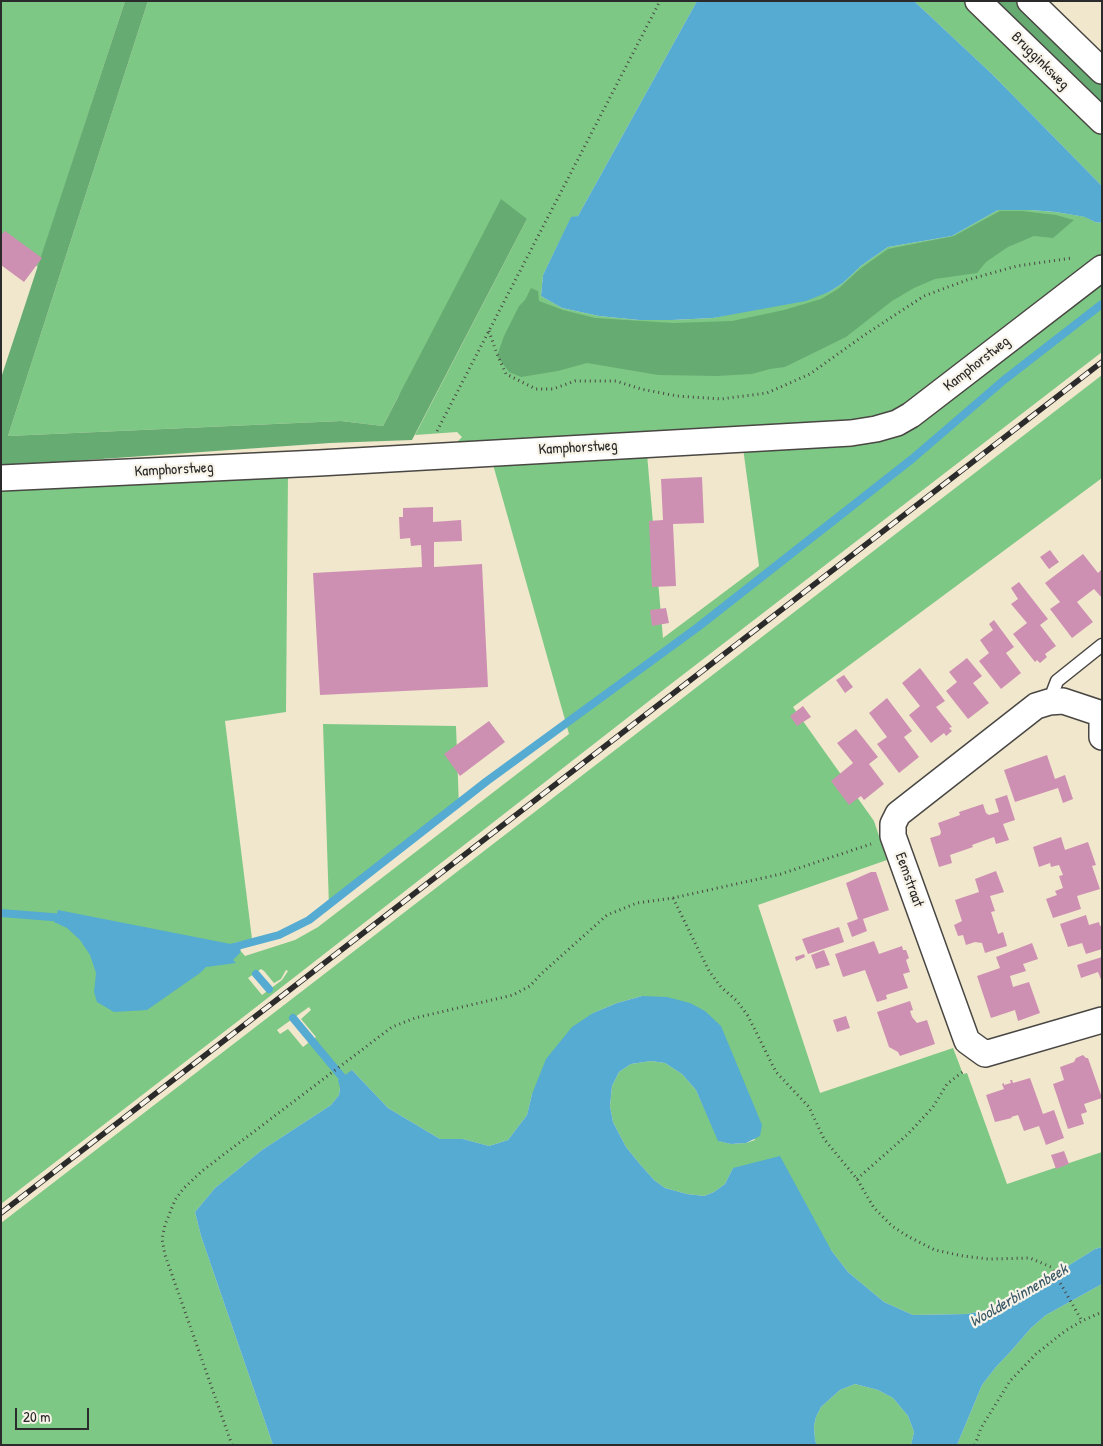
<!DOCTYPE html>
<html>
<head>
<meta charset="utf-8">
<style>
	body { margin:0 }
	#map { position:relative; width:1103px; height:1446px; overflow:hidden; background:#f1e7cd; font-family:"Patrick Hand",sans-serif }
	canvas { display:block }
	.frame { position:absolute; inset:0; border:2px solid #2b2b2b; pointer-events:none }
	.scale { position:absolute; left:15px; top:1408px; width:74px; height:22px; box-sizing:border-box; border:2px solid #2b2b2b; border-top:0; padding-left:6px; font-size:15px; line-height:18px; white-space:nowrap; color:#2b2b2b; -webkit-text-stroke:4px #f7f3e8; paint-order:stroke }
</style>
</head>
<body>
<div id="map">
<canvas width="1103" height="1446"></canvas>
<div class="frame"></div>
<div class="scale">20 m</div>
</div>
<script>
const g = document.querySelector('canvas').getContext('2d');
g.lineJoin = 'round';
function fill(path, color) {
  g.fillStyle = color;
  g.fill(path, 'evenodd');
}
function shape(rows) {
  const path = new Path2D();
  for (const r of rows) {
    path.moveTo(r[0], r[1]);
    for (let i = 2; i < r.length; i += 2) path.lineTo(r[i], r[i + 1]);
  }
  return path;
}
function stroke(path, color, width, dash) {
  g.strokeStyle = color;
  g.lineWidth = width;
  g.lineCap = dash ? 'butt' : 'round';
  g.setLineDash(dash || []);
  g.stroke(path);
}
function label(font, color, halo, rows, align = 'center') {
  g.font = font + ' "Patrick Hand",sans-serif';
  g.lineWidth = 4.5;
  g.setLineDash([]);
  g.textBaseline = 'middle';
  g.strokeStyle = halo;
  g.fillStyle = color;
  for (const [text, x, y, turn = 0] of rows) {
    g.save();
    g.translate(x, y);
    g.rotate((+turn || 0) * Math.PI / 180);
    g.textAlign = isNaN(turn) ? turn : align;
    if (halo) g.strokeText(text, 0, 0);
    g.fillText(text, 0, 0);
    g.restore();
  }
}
fill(shape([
	[1,1,125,1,38,267,1,242],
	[148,1,697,1,578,216,571,218,543,275,541,296,562,308,599,316,639,320,672,320,713,318,829,292,843,283,862,265,888,247,952,236,998,210,1030,210,1056,212,1086,217,1095,222,1102,223,1102,260,916,403,879,422,457,447,457,442,462,437,457,432,415,435,527,219,398,397,383,426,341,421,8,436],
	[914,1,969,1,1102,126,1102,186,992,74],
	[1102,277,1102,352,667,687,251,1011,1,1204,1,487,288,472,286,712,225,721,252,939,234,943,245,956,295,940,318,927,569,734,492,461,647,454,663,638,759,566,743,448,880,437],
	[261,969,264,971,274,983,281,979,286,970,288,971,282,980,262,995,248,978],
	[1102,375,1102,478,793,707,874,821,887,860,758,905,820,1093,953,1048,963,1074,967,1073,1007,1184,1102,1152,1102,1247,1095,1249,1018,1297,992,1309,967,1314,913,1315,884,1302,848,1272,831,1250,733,1168,725,1184,714,1192,704,1196,687,1194,665,1188,654,1180,639,1163,626,1147,613,1122,610,1106,612,1086,619,1072,631,1064,651,1061,665,1063,682,1074,696,1090,719,1141,731,1144,746,1143,755,1140,642,996,617,1003,593,1013,532,1094,527,1115,508,1140,489,1146,463,1139,440,1139,388,1108,352,1070,340,1088,339,1095,331,1105,262,1150,215,1188,195,1212,201,1236,273,1445,1,1445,1,1223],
	[309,1007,311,1010,301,1019,316,1037,303,1047,288,1029,280,1034,277,1030],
	[323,724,456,726,459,807,329,907],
	[1102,1284,1102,1445,957,1445,982,1385,996,1367,1012,1350,1031,1328,1046,1315],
	[855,1384,878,1390,893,1398,908,1416,914,1432,911,1445,817,1445,815,1440,814,1426,816,1417,821,1407,840,1390]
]), '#7ec885');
fill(shape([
	[125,1,148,1,8,436,341,421,383,426,501,199,527,219,412,440,330,443,1,466,1,378],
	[989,1,1017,1,1102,83,1102,108],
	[1000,211,1022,211,1056,215,1074,220,1053,238,1034,236,1008,247,986,262,977,273,935,279,914,288,892,301,846,337,785,367,770,369,752,374,717,376,658,375,587,363,558,371,521,377,509,372,497,356,504,336,519,306,525,300,531,288,538,291,539,301,563,310,595,318,673,323,732,321,784,310,821,299,838,289,860,269,888,249,954,236]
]), '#66ac72');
fill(shape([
	[697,1,914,1,992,74,1102,186,1102,223,1095,222,1085,217,1056,212,1030,210,998,210,952,236,888,247,862,265,843,283,829,292,806,301,713,318,672,320,639,320,599,316,562,308,541,296,543,275,571,217,578,216],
	[58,910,241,946,240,953,233,960,236,963,206,967,200,973,147,1010,114,1012,97,1002,94,992,96,973,90,955,80,940,67,928,54,922],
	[642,996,667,997,690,1003,705,1011,721,1026,762,1125,760,1136,746,1143,731,1144,718,1141,696,1090,682,1074,665,1063,651,1061,631,1064,619,1072,612,1086,610,1106,613,1122,626,1147,639,1163,654,1180,665,1188,687,1194,704,1196,714,1192,725,1184,733,1168,780,1156,831,1250,848,1272,884,1302,913,1315,967,1314,992,1309,1018,1297,1095,1249,1102,1247,1102,1284,1046,1315,1031,1328,1012,1350,996,1367,982,1385,957,1445,911,1445,914,1432,908,1416,893,1398,878,1390,855,1384,840,1390,821,1407,816,1417,814,1426,815,1440,817,1445,273,1445,201,1236,195,1212,215,1188,262,1150,331,1105,339,1095,340,1088,338,1080,352,1070,388,1108,440,1139,463,1139,489,1146,508,1140,527,1115,532,1094,546,1059,572,1027,593,1013,617,1003]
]), '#55abd1');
stroke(shape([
	[1,913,64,918],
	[230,948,279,935,309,920,487,781,698,627,912,459,1004,380,1102,304],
	[256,974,269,989],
	[293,1018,342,1077]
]), '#55abd1', 8);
fill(shape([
	[5,231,42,258,24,282,1,265,1,235],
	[702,477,704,523,673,524,676,586,652,587,649,521,663,520,661,479],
	[433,507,433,522,461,520,462,541,434,542,434,567,482,564,488,687,320,695,313,573,422,567,421,545,411,546,410,538,400,539,399,517,403,517,403,508],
	[1050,550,1059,562,1049,569,1040,557],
	[1083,554,1098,573,1102,569,1102,598,1094,589,1077,602,1093,622,1072,638,1050,609,1060,602,1045,583],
	[1019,582,1048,619,1040,625,1056,646,1045,654,1047,657,1040,663,1037,660,1035,662,1013,634,1027,623,1011,604,1018,599,1011,588],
	[666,608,669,623,652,626,650,610],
	[994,620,1014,647,1006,653,1021,673,1001,689,979,661,989,653,980,640,993,630,989,624],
	[967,658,982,676,973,683,989,703,968,719,946,691,957,682,949,672],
	[920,668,945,701,936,707,952,727,949,728,952,731,946,736,944,733,931,743,909,715,920,706,902,683],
	[844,675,853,687,845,693,836,680],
	[887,698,912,731,904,737,919,757,899,773,877,744,887,737,869,713],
	[803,706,811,717,797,726,790,716],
	[489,721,505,742,460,776,444,754],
	[856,729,878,757,869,764,884,784,864,800,861,796,849,805,831,781,853,763,837,743],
	[1047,755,1055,779,1065,775,1073,799,1063,803,1058,788,1015,802,1004,770],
	[1007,795,1015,820,1003,824,1009,840,996,844,994,837,972,845,973,847,950,855,952,863,939,867,930,838,940,835,941,832,938,823,960,815,959,812,983,804,986,813,989,815,999,812,995,799],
	[1061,837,1065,850,1088,842,1096,865,1092,866,1100,889,1077,896,1081,909,1053,918,1046,899,1057,895,1055,891,1063,888,1059,876,1063,875,1059,865,1051,867,1050,863,1039,867,1033,847],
	[996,871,1004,892,990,896,995,911,991,912,998,934,1003,932,1007,946,985,953,982,943,975,942,966,945,963,935,958,936,954,925,962,921,955,900,979,892,975,879],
	[871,872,876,872,889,910,863,919,867,931,852,937,847,923,858,919,846,883],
	[1086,915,1089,925,1099,922,1100,926,1102,925,1102,949,1086,954,1082,943,1068,947,1060,924],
	[839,927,844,942,808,954,802,939],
	[874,941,879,954,902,946,903,950,906,950,909,958,906,960,910,972,903,974,908,988,886,995,887,999,877,1002,865,970,843,977,835,954],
	[1032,943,1038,959,1023,964,1026,971,1010,976,1013,987,1029,982,1040,1013,1018,1021,1015,1010,991,1018,977,976,1000,968,996,957],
	[824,950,830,965,816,969,811,955],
	[804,954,805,957,796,961,795,957],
	[1102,957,1102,982,1098,972,1081,978,1077,965],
	[910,1001,913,1010,910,1011,912,1017,917,1023,927,1020,935,1044,900,1056,898,1052,889,1047,877,1012],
	[846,1016,850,1028,837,1032,833,1020],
	[1083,1055,1086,1058,1088,1058,1102,1098,1084,1104,1087,1112,1081,1114,1084,1124,1068,1129,1053,1084,1064,1080,1060,1067,1074,1062,1076,1058],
	[1030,1078,1043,1114,1054,1110,1064,1138,1046,1145,1039,1126,1024,1131,1018,1115,1011,1117,1012,1118,995,1122,986,1095,1004,1089,1002,1084,1004,1083,1004,1085,1011,1083,1010,1080,1012,1080,1013,1083],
	[1064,1151,1069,1164,1056,1169,1051,1155]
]), '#ce90b2');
const service = shape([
	[1049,702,1057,681,1102,645]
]);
const minor = shape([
	[978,1,1102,121],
	[1030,1,1102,71],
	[1,478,319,463,851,433,876,429,897,423,911,415,1102,268],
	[1102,714,1063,701,1049,702,1036,706,898,814,893,824,893,836,967,1041,985,1054,1102,1020],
	[1102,725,1102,737]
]);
stroke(service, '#494743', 15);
stroke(minor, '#494743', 28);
stroke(shape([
	[489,331,497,354,506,374,536,389,553,389,575,381,616,381,641,389,677,396,721,399,767,393,810,374,863,336,924,296,967,280,1017,266,1072,258],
	[437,431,660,1],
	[673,898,709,971,721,987,737,1001,748,1016,776,1072,809,1107,824,1139,857,1179,874,1208,892,1226,909,1237,935,1250,963,1256,988,1259,1030,1258,1051,1267,1082,1321],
	[857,1179,908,1134,933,1107,947,1084,965,1070],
	[232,1445,165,1255,162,1239,165,1225,175,1200,183,1189,202,1171,392,1027,415,1018,513,995,530,986,541,974,607,915,637,903,673,898,781,874,871,844],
	[975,1445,981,1428,1010,1381,1036,1354,1065,1331,1082,1321,1102,1312]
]), '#494743', 3, [1, 4]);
stroke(service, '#fff', 12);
stroke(minor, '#fff', 25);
const rail = shape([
	[1,1213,1102,362]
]);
stroke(rail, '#2b2b2b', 5.5);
stroke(rail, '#f7f3e8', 4, [11]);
label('15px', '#2b2b2b', '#f7f3e8', [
	["Brugginksweg",1040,61,45],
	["Kamphorstweg",977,364,-38],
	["Kamphorstweg",578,448,-3],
	["Kamphorstweg",174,470,-3],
	["Eemstraat",909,880,70]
]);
label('italic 16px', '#3a5865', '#f7f3e8', [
	["Woolderbinnenbeek",1019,1296,-30]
]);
</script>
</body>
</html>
